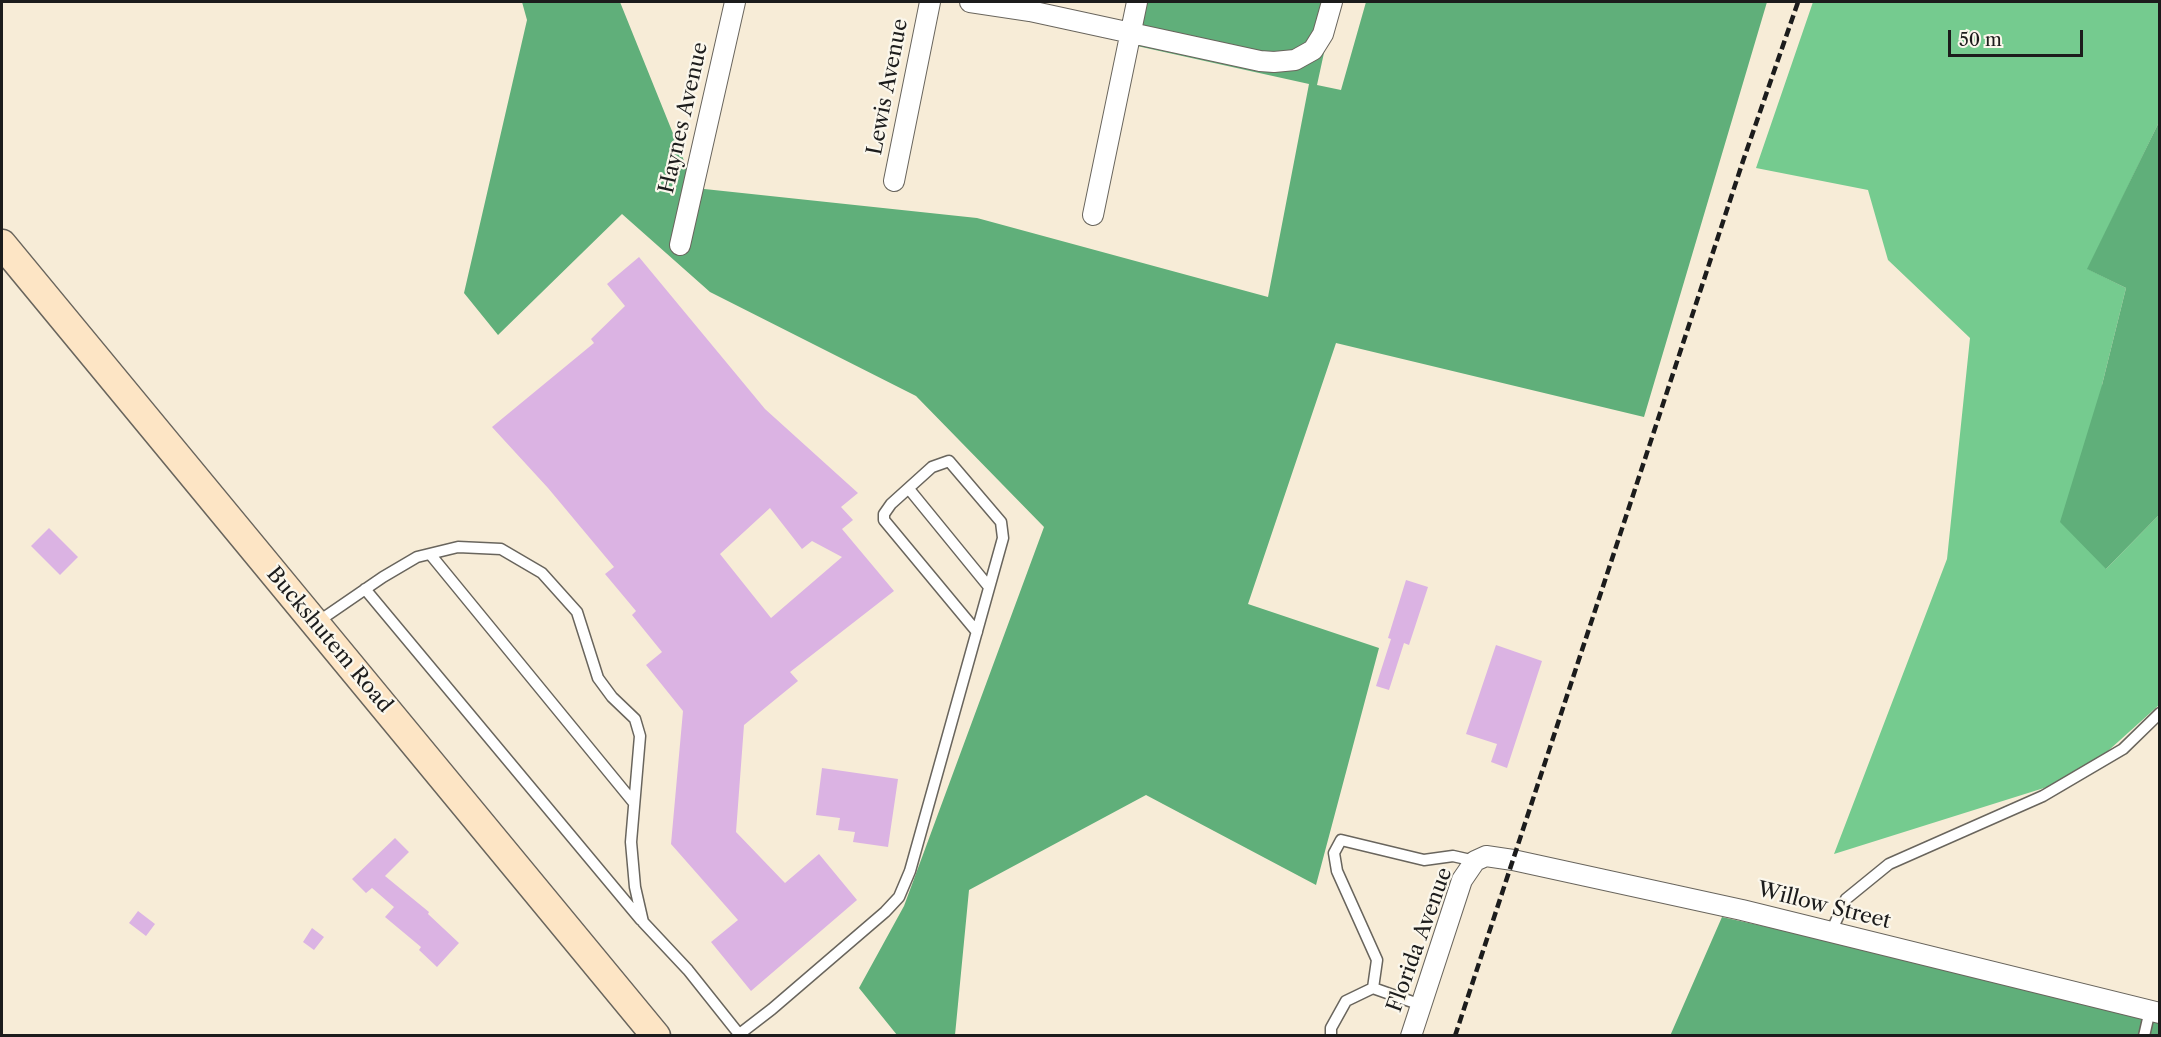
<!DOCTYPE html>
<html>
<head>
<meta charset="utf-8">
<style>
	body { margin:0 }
	#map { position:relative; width:2161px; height:1037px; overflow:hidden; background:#f7ecd7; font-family:"Libre Caslon Text",serif }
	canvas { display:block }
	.frame { position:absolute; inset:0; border:3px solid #1c1c1c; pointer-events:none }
	.scale { position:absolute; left:1948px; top:30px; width:135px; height:27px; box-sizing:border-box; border:3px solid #1c1c1c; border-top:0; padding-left:8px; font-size:18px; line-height:21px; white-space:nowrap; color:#1c1c1c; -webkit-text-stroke:4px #fbf7ec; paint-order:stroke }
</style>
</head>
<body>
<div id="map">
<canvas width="2161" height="1037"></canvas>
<div class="frame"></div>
<div class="scale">50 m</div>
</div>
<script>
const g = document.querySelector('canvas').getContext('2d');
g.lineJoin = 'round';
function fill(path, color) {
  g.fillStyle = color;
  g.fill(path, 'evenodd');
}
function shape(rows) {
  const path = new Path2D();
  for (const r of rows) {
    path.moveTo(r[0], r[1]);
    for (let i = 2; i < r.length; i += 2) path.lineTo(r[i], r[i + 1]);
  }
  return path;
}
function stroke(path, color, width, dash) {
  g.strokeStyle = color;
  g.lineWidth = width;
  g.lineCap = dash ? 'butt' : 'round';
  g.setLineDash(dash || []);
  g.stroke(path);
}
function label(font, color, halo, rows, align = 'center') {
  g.font = font + ' "Libre Caslon Text",serif';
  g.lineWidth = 4.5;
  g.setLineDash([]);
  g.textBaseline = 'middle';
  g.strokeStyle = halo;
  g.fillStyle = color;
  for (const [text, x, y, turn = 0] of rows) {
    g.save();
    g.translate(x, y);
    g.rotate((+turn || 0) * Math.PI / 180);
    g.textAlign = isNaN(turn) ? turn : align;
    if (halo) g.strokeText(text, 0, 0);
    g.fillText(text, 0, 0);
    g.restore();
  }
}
fill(shape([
	[1813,2,2159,2,2159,122,2088,269,2126,288,2102,385,2106,569,2159,515,2159,705,2079,777,1834,854,1947,559,1970,338,1888,260,1868,190,1756,168]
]), '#75cb8f');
fill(shape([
	[522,2,620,2,695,188,977,218,1268,297,1309,84,1128,44,1137,2,1335,2,1317,85,1341,90,1366,2,1767,2,1644,417,1336,343,1248,604,1379,648,1316,885,1146,795,969,890,955,1035,897,1035,859,988,904,906,1044,527,916,396,710,292,622,214,498,335,464,293,527,20],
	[2159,122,2159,515,2106,569,2060,522,2102,385,2126,288,2087,269],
	[1722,917,2160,1014,2159,1036,1670,1036]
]), '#60af7a');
fill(shape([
	[639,257,765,409,858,493,841,507,853,520,842,529,894,591,790,672,798,681,744,725,736,832,785,883,819,854,857,900,751,991,711,942,738,920,671,844,683,711,646,665,662,652,632,615,636,611,605,574,614,567,548,488,492,427,594,343,591,339,625,306,607,284],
	[770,508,802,549,812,541,842,557,771,618,720,554],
	[49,528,78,557,60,575,31,546],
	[1406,580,1428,587,1409,645,1404,643,1389,690,1376,686,1391,639,1388,638],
	[1496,645,1542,661,1507,768,1491,762,1497,744,1466,734],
	[822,768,898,779,888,847,853,842,855,832,838,830,840,818,816,815],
	[395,838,409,852,385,876,429,912,428,914,459,943,437,967,419,950,421,947,385,917,394,907,372,888,366,893,352,879],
	[138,911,155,924,146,936,129,923],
	[312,928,324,937,314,950,303,942]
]), '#dbb3e3');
const service = shape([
	[909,489,989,587],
	[430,554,634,803],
	[365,589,641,920],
	[316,623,383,577,417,557,458,547,501,549,542,573,577,612,598,678,612,697,635,719,640,736,631,842,635,887,643,922,688,970,739,1034],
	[1831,932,1846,899,1889,864,2043,796,2123,749,2160,713],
	[1421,1005,1373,988,1377,960,1337,871,1334,853,1341,840,1424,860,1453,856,1475,861],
	[737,1036,772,1009,885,912,899,897,910,871,1003,538,1001,522,949,461,932,467,891,504,884,514,884,520,977,632],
	[1331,1036,1331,1028,1346,1001,1373,988],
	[2144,1036,2150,1010]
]);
const minor = shape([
	[970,2,1030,11,1260,61,1274,62,1295,60,1313,50,1323,34,1332,2],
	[894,181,930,2],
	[1093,215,1137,2],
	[680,245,735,2],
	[1411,1036,1462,880,1475,861,1486,856,1513,860,1742,910,2160,1013]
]);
const secondary = shape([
	[2,244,656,1036]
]);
stroke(service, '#69655d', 13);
stroke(minor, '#69655d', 22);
stroke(secondary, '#69655d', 31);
stroke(service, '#fff', 10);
stroke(minor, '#fff', 20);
stroke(secondary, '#fde5c5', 28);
stroke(shape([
	[1455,1036,1743,161,1798,2]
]), '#1c1c1c', 4.5, [9, 4.5]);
label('21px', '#1c1c1c', '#fbf7ec', [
	["Lewis Avenue",888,87,-79],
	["Haynes Avenue",684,118,-77],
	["Buckshutem Road",329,640,50],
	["Willow Street",1824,906,14],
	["Florida Avenue",1420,940,-70]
]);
</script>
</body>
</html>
